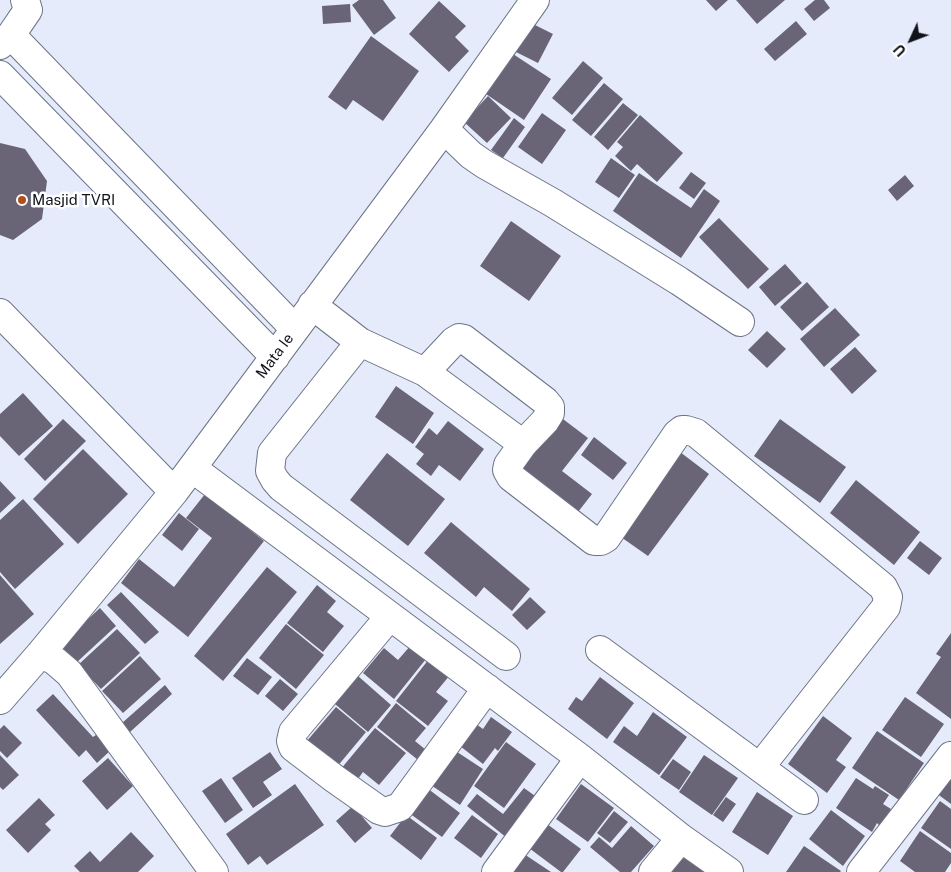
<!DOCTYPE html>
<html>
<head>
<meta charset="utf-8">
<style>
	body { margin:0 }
	#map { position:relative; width:951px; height:872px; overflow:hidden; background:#e5ebfb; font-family:"Public Sans",sans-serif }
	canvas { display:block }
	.north { position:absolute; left:886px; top:15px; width:50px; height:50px; -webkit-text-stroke:4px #fff; paint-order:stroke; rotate:227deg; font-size:14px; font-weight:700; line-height:20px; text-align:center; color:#11131a }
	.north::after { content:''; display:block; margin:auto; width:18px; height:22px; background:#11131a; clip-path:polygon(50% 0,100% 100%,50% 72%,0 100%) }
</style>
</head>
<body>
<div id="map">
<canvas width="951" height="872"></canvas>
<div class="north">U</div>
</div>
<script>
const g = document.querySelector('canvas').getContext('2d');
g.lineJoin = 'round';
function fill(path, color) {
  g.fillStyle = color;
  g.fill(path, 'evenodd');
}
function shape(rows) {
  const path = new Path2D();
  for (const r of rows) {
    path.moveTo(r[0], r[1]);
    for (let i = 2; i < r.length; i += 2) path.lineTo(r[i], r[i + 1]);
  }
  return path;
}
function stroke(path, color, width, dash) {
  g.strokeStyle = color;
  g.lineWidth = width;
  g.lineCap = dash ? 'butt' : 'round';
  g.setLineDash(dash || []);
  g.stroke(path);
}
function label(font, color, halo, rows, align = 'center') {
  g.font = font + ' "Public Sans",sans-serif';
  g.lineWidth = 5;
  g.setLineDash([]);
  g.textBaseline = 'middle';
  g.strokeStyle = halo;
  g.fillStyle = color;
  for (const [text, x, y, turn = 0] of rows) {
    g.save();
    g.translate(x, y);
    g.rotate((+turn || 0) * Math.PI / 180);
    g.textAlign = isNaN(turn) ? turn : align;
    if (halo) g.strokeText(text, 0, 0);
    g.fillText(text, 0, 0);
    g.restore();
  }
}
fill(shape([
	[359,0,383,0,396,18,374,35,352,5],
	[706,0,728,0,716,11],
	[736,0,785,0,757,24],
	[815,0,824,0,830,8,814,21,804,9],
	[439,1,466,26,455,37,469,51,449,72,409,34],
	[350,4,351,22,323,24,322,6],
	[796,21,807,34,775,61,764,49],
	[529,22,553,34,538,63,514,51],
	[371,36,419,71,383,121,353,100,346,110,328,97],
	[513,54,551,79,524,120,486,94],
	[583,61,603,78,572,115,552,98],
	[604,83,623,99,591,136,572,120],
	[488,96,511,118,487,143,464,122],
	[623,103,638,115,608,150,594,137],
	[542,113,566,130,542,164,518,147],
	[640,115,683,153,657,182,637,164,631,171,615,156,623,147,617,142],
	[514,118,525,127,503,158,491,150],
	[0,143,25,149,47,181,42,219,13,240,0,235],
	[611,158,635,175,619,198,595,182],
	[691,172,706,183,694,199,679,188],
	[639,173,691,208,704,189,720,201,681,258,613,211],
	[905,175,914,186,897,201,888,190],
	[719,218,769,269,748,289,699,237],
	[511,221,561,256,529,301,480,266],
	[785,264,802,283,775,306,759,287],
	[807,282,829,307,802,331,780,307],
	[835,308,860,335,824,367,800,339],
	[767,331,786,349,767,368,748,350],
	[855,347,877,371,852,394,830,369],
	[396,386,434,413,413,444,375,417],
	[23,393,53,426,19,456,0,436,0,414],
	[559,416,588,438,562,471,592,494,578,512,520,468],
	[63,419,86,441,45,481,24,459],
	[780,419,846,467,820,503,754,456],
	[448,421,484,449,460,481,439,465,431,476,416,464,424,454,415,447,429,428,437,435],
	[594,437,627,463,613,480,581,455],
	[83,449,128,494,78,544,33,499],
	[680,452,709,474,648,556,618,535],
	[387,453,445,499,408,546,350,500],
	[856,480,920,532,894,565,830,513],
	[0,481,16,498,0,513],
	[205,494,264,541,188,637,121,583,139,559,174,587,212,538,186,518],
	[23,499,64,544,15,589,0,572,0,520],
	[179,513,199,529,182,551,162,535],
	[451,522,530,589,512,611,484,587,476,597,424,553],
	[920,541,942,558,929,575,907,558],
	[267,567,297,592,223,681,194,656],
	[0,575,34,614,0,644],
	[317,585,336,601,327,612,344,626,323,652,287,623],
	[121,592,159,632,145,644,107,605],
	[530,597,546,612,527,630,512,615],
	[100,608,116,626,76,663,60,645],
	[286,624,324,655,296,689,259,658],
	[117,629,140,653,101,689,78,665],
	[951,633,951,719,916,693,941,657,936,654],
	[411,645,426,659,394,699,363,673,384,648,398,660],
	[140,656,161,679,123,713,102,691],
	[247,658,272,677,258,695,233,676],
	[429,659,450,675,436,692,448,701,428,726,396,701],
	[358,676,391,705,368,732,335,704],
	[600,677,634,703,607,739,568,709,576,697,582,701],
	[280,679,298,694,283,711,265,696],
	[165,685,172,694,130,732,122,723],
	[53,694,93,737,96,735,111,750,97,763,86,750,79,757,36,710],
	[905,697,944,724,921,757,882,730],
	[396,703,426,728,415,741,426,750,418,760,377,727],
	[336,707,366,732,336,768,306,742],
	[653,712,687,737,659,775,613,742,624,726,637,736],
	[823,716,852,738,836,760,846,767,827,793,788,764],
	[491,717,512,732,498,751,495,748,483,764,460,746,476,724,483,729],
	[4,725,22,743,7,758,0,751,0,729],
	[375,728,406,753,379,785,363,772,355,783,340,770],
	[877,731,924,763,899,800,852,768],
	[506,742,536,764,504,808,474,786],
	[451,748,483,769,460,805,428,783],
	[270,752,282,769,263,782,272,795,253,808,232,778],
	[0,755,19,775,3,790,0,787],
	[704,755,738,778,712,815,679,792],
	[108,758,133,786,107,810,82,781],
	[673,759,691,772,679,790,660,777],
	[951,772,951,804,936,793],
	[221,778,243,810,225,823,202,791],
	[856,778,873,789,875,786,889,795,883,804,891,809,880,826,877,823,872,832,836,808],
	[295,784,324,825,267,865,260,856,248,865,226,834],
	[581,784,614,808,588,842,556,819],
	[427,788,460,813,442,837,409,813],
	[524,788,538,798,507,838,467,806,477,794,503,814],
	[757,792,793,816,768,855,732,832],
	[726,797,736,804,723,822,713,815],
	[39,798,55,815,45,824,51,830,28,853,6,830],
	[940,801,951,809,951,849,921,828],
	[353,806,372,828,355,843,336,821],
	[831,810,865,836,843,866,809,839],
	[614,811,628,822,610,843,597,833],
	[406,815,437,838,421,860,390,836],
	[472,815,498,834,481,858,454,838],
	[547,824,581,849,563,872,561,872,529,848],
	[631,826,654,846,631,872,620,872,590,847,599,837,612,848],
	[920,831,951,853,951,863,945,872,915,872,900,861],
	[131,832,154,856,138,872,80,872,74,866,90,851,100,862],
	[804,846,841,871,840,872,786,872],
	[680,851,706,872,663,872],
	[521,852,551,872,508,872]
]), '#696577');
const minor = shape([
	[11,35,295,329],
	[0,45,11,35,28,10,25,0],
	[0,75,275,357],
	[444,129,471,155,484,164,553,203,679,281,740,322],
	[312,305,360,342,425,372,523,444],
	[0,313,174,492],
	[360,342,272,453,270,471,275,480,281,487,506,656],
	[425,372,454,341,459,338,464,339,545,401,550,407,550,413,545,421,523,444,508,465,507,470,511,477,594,541,601,541,606,538,677,434,682,430,686,430,696,433,883,587,888,597,886,607,760,767],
	[192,468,580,758,681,838,729,872],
	[390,616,293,732,291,741,293,747,335,779,379,810,385,812,400,807,487,688],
	[600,650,804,800],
	[41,653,55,661,69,673,214,872],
	[0,700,41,653,174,492,444,129,535,0],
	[496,872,580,758],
	[653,872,681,838],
	[861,872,951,756]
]);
stroke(minor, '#6d7486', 30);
stroke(minor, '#fff', 28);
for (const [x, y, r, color] of [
	[22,200,5,"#b24e1b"]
]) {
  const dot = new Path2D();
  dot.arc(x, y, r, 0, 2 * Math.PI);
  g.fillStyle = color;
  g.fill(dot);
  stroke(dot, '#fff', 2);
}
label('15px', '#11131a', '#fff', [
	["Masjid TVRI",32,200]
], 'left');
label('15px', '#11131a', '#fff', [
	["Mata Ie",275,356,-53]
]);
</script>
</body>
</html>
